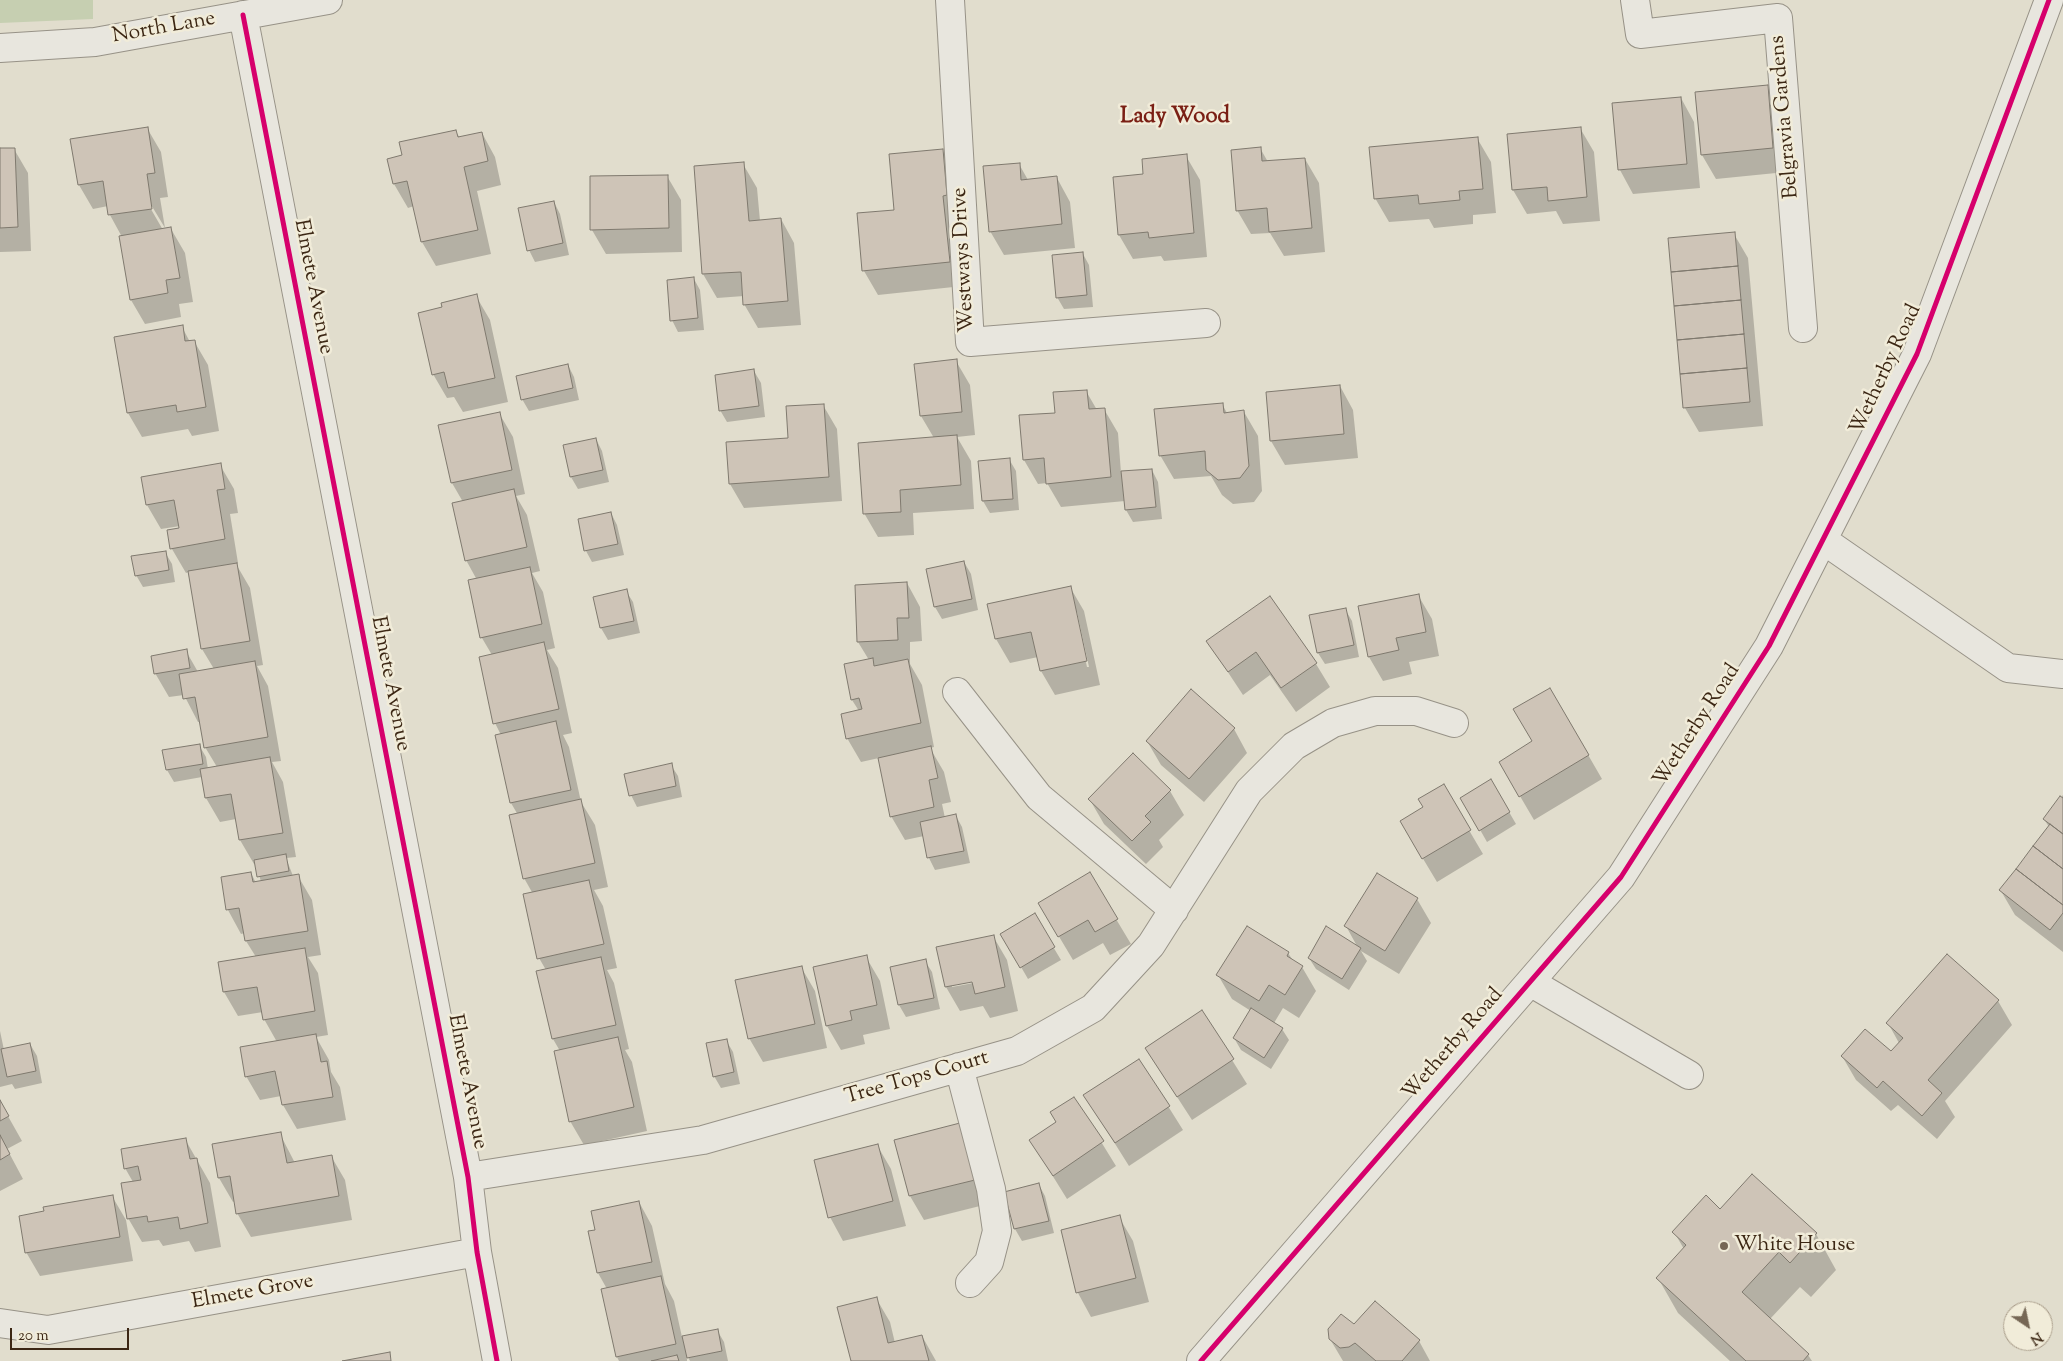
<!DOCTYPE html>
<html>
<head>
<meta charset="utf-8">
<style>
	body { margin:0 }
	#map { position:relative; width:2063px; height:1361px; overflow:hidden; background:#e1ddcd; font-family:"Sorts Mill Goudy",serif }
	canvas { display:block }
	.north { position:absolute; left:2003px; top:1301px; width:50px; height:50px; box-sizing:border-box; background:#f1ecd9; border:1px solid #a99d8a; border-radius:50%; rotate:146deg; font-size:14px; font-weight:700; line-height:20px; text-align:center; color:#3c2714 }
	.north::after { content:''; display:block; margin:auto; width:18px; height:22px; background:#766755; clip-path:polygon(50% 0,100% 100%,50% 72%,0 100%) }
	.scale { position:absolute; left:10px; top:1328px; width:119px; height:22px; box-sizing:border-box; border:2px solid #3c2714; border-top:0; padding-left:6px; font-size:15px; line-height:18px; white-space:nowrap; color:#3c2714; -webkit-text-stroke:4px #f1ecd9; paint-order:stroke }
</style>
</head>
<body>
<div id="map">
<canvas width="2063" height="1361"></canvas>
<div class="north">N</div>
<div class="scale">20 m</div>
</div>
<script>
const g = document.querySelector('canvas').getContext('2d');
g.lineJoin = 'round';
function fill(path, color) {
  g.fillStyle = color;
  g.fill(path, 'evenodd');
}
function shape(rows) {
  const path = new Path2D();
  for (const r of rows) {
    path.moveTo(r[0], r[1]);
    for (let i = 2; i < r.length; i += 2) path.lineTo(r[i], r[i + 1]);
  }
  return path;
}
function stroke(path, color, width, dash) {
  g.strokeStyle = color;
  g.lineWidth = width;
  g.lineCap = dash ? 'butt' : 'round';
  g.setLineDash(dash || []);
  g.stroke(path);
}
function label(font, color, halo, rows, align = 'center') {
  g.font = font + ' "Sorts Mill Goudy",serif';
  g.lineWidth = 5;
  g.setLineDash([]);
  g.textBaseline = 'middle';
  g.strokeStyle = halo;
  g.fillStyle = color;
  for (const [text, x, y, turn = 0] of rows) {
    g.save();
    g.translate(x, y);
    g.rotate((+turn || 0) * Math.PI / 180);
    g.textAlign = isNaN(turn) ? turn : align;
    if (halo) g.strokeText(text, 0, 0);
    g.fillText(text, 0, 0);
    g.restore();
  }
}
fill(shape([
	[0,0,93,0,93,19,0,23]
]), '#c6cfb1');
fill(shape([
	[1767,87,1781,111,1786,172,1716,179,1702,155],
	[1681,98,1694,122,1700,188,1633,194,1620,170],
	[147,128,161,152,168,197,160,198,165,228,150,203,148,204,163,230,171,229,185,253,193,302,179,304,181,317,145,324,131,300,122,237,110,215,108,206,93,209,79,185],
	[1580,128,1594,152,1600,221,1563,224,1556,211,1527,214,1513,190],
	[455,131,460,138,482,133,495,157,501,185,477,191,491,254,436,266,422,242,414,206,408,208,394,184,389,159,403,156],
	[1477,138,1491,162,1496,213,1473,215,1473,224,1434,228,1429,219,1389,222,1375,198],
	[1260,148,1268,162,1305,159,1319,183,1325,252,1284,256,1270,233,1251,234,1237,210],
	[14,149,28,173,31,251,0,252,0,150],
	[942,150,956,174,963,286,878,295,864,271,896,211],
	[1186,156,1200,180,1207,257,1164,261,1161,256,1133,259,1119,235,1114,178,1144,175],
	[743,164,757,188,760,221,781,219,794,243,801,325,758,328,744,304,744,296,717,298,703,274,695,168],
	[1019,164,1028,180,1057,178,1070,202,1075,248,1004,255,990,231],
	[667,176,681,200,682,252,606,254,592,230],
	[554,202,560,214,569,255,535,262,529,250],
	[1734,234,1748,258,1763,426,1699,432,1685,408,1669,239],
	[1083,254,1089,265,1093,307,1064,309,1057,297],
	[694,279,700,290,704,330,678,332,672,320],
	[476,296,490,320,508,402,463,412,454,397,447,398,433,374],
	[182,327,190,342,194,341,208,365,219,431,192,436,188,429,142,437,128,413],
	[956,361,970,385,975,435,957,437,971,461,974,509,913,513,914,535,878,537,864,513,934,438,921,416],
	[568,365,574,377,579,400,529,411,522,399],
	[754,371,761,383,765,417,727,422,720,410],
	[1340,386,1353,410,1358,458,1285,465,1271,441],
	[1086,391,1097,410,1104,409,1118,433,1121,473,1152,470,1158,482,1162,519,1133,522,1126,510,1125,501,1061,507,1047,483,1038,484,1024,460,1057,414],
	[1222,404,1227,413,1244,412,1258,436,1262,491,1254,502,1233,504,1222,495,1211,476,1174,479,1160,455],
	[823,405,837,429,842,501,744,508,730,484,790,440],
	[499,413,513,437,525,494,516,496,527,515,540,571,532,573,543,592,555,648,547,650,558,668,572,733,563,735,569,747,581,802,595,825,608,887,594,890,603,906,617,968,607,970,614,983,629,1049,625,1050,632,1062,647,1131,584,1145,570,1121,560,1051,553,1039,546,970,539,958,533,894,524,878,518,815,511,803,496,736,501,735,495,723,492,655,482,638,469,581,477,580,466,560,463,502,452,483],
	[596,439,602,451,609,482,578,489,571,477,564,446],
	[1009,459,1016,471,1019,510,990,513,983,501,979,462],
	[220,465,234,489,238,513,230,514,238,563,236,564,250,588,263,665,257,666,268,686,281,761,272,762,283,782,296,857,286,858,293,876,298,876,312,900,321,955,308,957,318,973,328,1035,316,1037,329,1060,331,1072,340,1087,346,1120,297,1129,283,1105,281,1096,260,1100,246,1076,277,1042,264,1019,263,1012,238,1016,224,992,219,963,256,957,246,941,245,933,241,934,228,910,222,878,251,873,256,883,261,882,256,863,254,864,240,840,236,819,220,822,206,798,202,777,174,782,167,770,164,751,199,745,206,757,208,769,217,767,205,747,201,722,198,722,184,695,169,697,155,673,186,651,198,672,214,669,202,649,189,572,186,573,172,549,169,531,180,529,180,526,161,529,147,505],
	[611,513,617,525,624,555,592,562,586,551,579,520],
	[165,552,172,564,175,582,143,587,136,575],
	[964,562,971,574,978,610,942,619,935,607],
	[907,583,920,607,922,641,910,642,910,664,922,685,934,747,930,748,944,772,951,802,942,804,945,818,956,816,962,827,970,863,935,870,929,858,924,836,905,840,891,816,879,758,861,762,847,738,859,711,852,700,869,660,858,642],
	[1070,587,1084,611,1100,685,1055,695,1041,671,1038,657,1010,663,996,639,989,605],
	[1075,612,1077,612,1089,667,1087,667],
	[626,591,633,602,640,633,608,640,601,628,594,598],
	[1418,595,1432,619,1439,656,1409,662,1412,674,1383,681,1369,657],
	[1345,609,1352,621,1359,657,1325,664,1318,653],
	[1208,642,1316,664,1330,687,1296,712,1270,675,1243,695],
	[1550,689,1602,779,1534,820,1500,762,1534,742],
	[1234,729,1247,753,1204,802,1161,765,1147,741],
	[671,765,678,776,682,797,637,807,631,795],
	[1491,781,1516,824,1487,842,1462,798],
	[1443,786,1483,854,1437,882,1401,822,1424,808],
	[1170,791,1184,815,1159,840,1163,847,1146,864,1104,824,1090,800],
	[2063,795,2063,952,2015,915,2001,891,2049,827,2044,819],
	[1089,874,1131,944,1110,955,1103,943,1073,960,1039,903],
	[1417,899,1431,923,1399,974,1361,951,1367,961,1349,990,1316,969,1309,958,1358,948,1346,926],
	[1034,915,1061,960,1028,979,1002,934],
	[993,936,1007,960,1018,1011,990,1018,983,1006,960,1011,946,987],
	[978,979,979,982,952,987,952,984],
	[1288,953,1294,962,1302,967,1316,991,1299,1018,1283,1008,1274,1023,1282,1029,1289,1040,1271,1069,1241,1050,1234,1038,1251,1011,1232,999,1218,975],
	[866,957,880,981,890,1029,863,1035,865,1044,841,1050,827,1026],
	[925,961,932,972,940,1009,906,1017,899,1005,891,968],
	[801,967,815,991,827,1048,763,1062,749,1038],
	[1998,1001,2012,1025,1945,1101,1955,1117,1937,1139,1898,1105,1891,1111,1856,1080,1842,1056,1891,1053,1899,1043,1888,1023],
	[1202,1012,1247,1084,1192,1120,1146,1049],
	[0,1031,4,1050,30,1044,37,1056,42,1083,15,1089,12,1084,0,1087],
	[726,1040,733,1052,740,1084,721,1088,714,1076],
	[1139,1060,1183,1130,1129,1166,1085,1096],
	[1074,1098,1116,1166,1067,1199,1031,1141,1057,1123],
	[0,1102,22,1141,7,1149,23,1179,0,1191],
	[960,1124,988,1204,924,1220,910,1196],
	[280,1134,295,1163,331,1156,345,1180,352,1220,251,1237,237,1213,235,1201,233,1202,219,1178],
	[185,1139,210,1183,221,1247,195,1252,189,1241,163,1246,159,1240,142,1242,128,1218,133,1182,125,1168],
	[877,1145,891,1169,906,1226,843,1241,830,1217],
	[1039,1185,1045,1196,1054,1233,1022,1241,1015,1229,1005,1193],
	[112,1196,126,1220,133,1261,40,1276,26,1252],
	[639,1202,652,1226,665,1284,674,1301,682,1337,717,1330,724,1342,728,1361,690,1361,687,1355,687,1361,619,1361,617,1357,607,1289,598,1273,596,1231],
	[1721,1211,1816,1234,1836,1270,1811,1297,1800,1287,1770,1319,1808,1355,1812,1361,1730,1361,1678,1313,1658,1278,1684,1249,1674,1232],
	[1119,1217,1133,1241,1149,1302,1091,1317,1078,1293,1062,1231],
	[876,1298,890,1322,895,1343,922,1336,936,1361,852,1361],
	[1354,1326,1419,1341,1430,1361,1343,1361,1330,1339]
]), '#0003');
const building = shape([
	[1768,85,1773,148,1701,155,1695,92,1768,85],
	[1681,97,1687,164,1618,170,1612,103,1681,97],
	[148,127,155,173,147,174,152,209,108,215,103,181,78,185,70,139,148,127],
	[1581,127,1587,197,1548,201,1547,187,1512,190,1507,134,1581,127],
	[456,130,458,137,482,132,488,161,464,167,478,230,421,242,407,181,393,184,387,159,402,155,399,142,456,130],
	[1478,137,1483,189,1459,191,1460,200,1419,204,1418,195,1374,199,1369,147,1478,137],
	[1261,147,1262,161,1305,158,1312,228,1269,232,1267,208,1236,211,1231,150,1261,147],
	[0,148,15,148,18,227,0,228,0,148],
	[943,149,947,195,943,196,950,262,862,271,857,213,894,210,889,154,943,149],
	[1187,154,1194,233,1149,238,1148,232,1118,235,1113,177,1143,174,1142,159,1187,154],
	[744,162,749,221,781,218,788,301,743,305,741,272,702,274,694,166,744,162],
	[1020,163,1021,180,1057,176,1062,224,989,232,983,166,1020,163],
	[668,175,669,228,590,230,590,176,668,175],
	[554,201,563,243,527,251,518,208,554,201],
	[171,227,180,278,166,280,168,293,130,300,119,236,171,227],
	[1735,232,1738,266,1671,272,1668,238,1735,232],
	[1083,252,1087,295,1056,298,1052,255,1083,252],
	[1738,266,1741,300,1674,306,1671,272,1738,266],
	[694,277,698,318,670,321,667,280,694,277],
	[477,294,495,378,448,388,444,372,432,375,418,313,442,307,441,303,477,294],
	[1741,300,1744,334,1677,340,1674,306,1741,300],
	[183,325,185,341,195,340,206,407,177,412,176,405,127,413,114,337,183,325],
	[1744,334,1747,368,1680,374,1677,340,1744,334],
	[957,359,962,412,920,416,914,364,957,359],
	[568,364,573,388,521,400,516,376,568,364],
	[1747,368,1750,402,1683,408,1680,374,1747,368],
	[754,369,759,406,719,411,715,375,754,369],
	[1340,385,1344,434,1270,441,1266,392,1340,385],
	[1087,390,1089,409,1105,408,1111,477,1046,484,1044,458,1023,460,1019,415,1055,413,1053,392,1087,390],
	[1223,403,1224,413,1244,410,1249,466,1240,478,1218,480,1206,470,1205,451,1159,456,1154,409,1223,403],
	[824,404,829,477,729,484,726,442,788,438,786,406,824,404],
	[500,412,512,470,451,483,438,425,500,412],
	[957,435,961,485,900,490,901,512,863,514,858,443,957,435],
	[596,438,603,470,570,477,563,445,596,438],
	[1010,458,1013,499,982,501,978,461,1010,458],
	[221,463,225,489,217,490,225,539,170,549,167,530,179,528,174,500,146,505,141,477,221,463],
	[1152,469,1156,507,1125,510,1121,471,1152,469],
	[514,489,527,547,465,561,452,503,514,489],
	[611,512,618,544,584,551,578,519,611,512],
	[166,551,169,570,135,576,131,556,166,551],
	[964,561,972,599,934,607,926,569,964,561],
	[237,563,250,641,201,649,188,571,237,563],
	[530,567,542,624,480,638,468,580,530,567],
	[907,582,909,618,897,618,898,640,857,642,855,585,907,582],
	[1071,586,1087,661,1040,671,1031,632,995,639,987,604,1071,586],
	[627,589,634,621,600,628,593,597,627,589],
	[1419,594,1426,632,1396,638,1399,650,1368,657,1358,606,1419,594],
	[1270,596,1317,663,1281,688,1256,652,1228,672,1206,641,1270,596],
	[1346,608,1354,645,1317,653,1309,615,1346,608],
	[544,642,559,709,493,724,479,657,544,642],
	[187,649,190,668,154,674,151,656,187,649],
	[873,658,874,666,908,659,921,723,846,739,841,714,862,709,859,698,851,700,844,664,873,658],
	[255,661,268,737,204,748,195,697,183,699,179,674,255,661],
	[1550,688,1589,755,1519,797,1499,762,1532,741,1513,709,1550,688],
	[1191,689,1235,728,1189,779,1146,741,1191,689],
	[556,721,571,790,510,803,495,735,556,721],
	[200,744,203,764,166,770,162,750,200,744],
	[931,746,938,778,929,780,934,807,890,817,878,758,931,746],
	[1133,753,1171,790,1145,816,1151,822,1132,841,1088,799,1133,753],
	[270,757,283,833,239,840,231,794,205,798,200,769,270,757],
	[672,763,676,786,629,796,624,774,672,763],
	[1491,779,1510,812,1479,831,1460,798,1491,779],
	[1444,784,1471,830,1422,859,1400,821,1423,807,1418,799,1444,784],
	[2060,796,2063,798,2063,834,2043,819,2060,796],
	[581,799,595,863,523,879,509,815,581,799],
	[956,814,964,851,927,858,920,822,956,814],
	[2050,824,2063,834,2063,869,2033,846,2050,824],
	[2033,846,2063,869,2063,905,2016,869,2033,846],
	[286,854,289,871,257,877,254,860,286,854],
	[2016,869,2063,905,2063,913,2050,930,1999,890,2016,869],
	[251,872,253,882,299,874,308,931,245,941,239,908,226,910,221,877,251,872],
	[1090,872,1118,919,1095,932,1088,920,1058,937,1038,903,1090,872],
	[1377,873,1418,898,1385,951,1344,926,1377,873],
	[589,880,604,944,537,959,523,894,589,880],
	[1035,913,1055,947,1020,968,1000,934,1035,913],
	[1247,926,1289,952,1287,956,1303,966,1285,995,1269,985,1259,1001,1216,975,1247,926],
	[1326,926,1361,948,1342,979,1308,958,1326,926],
	[994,935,1005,987,975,994,972,982,945,987,936,947,994,935],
	[305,948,315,1011,263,1020,257,987,223,992,218,962,305,948],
	[1947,954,1999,1000,1928,1080,1942,1093,1922,1116,1883,1081,1877,1088,1841,1056,1865,1029,1891,1051,1903,1038,1886,1023,1947,954],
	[867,955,877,1005,850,1011,852,1020,826,1026,813,967,867,955],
	[601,957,616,1025,552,1039,536,971,601,957],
	[926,959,934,998,898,1005,890,967,926,959],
	[802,966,815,1024,748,1039,735,980,802,966],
	[1251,1008,1283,1028,1264,1058,1233,1038,1251,1008],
	[1202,1010,1234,1059,1177,1097,1145,1048,1202,1010],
	[316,1034,321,1062,327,1061,333,1097,282,1105,275,1071,245,1077,240,1047,316,1034],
	[618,1037,634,1107,569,1122,554,1051,618,1037],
	[727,1039,734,1072,713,1077,706,1043,727,1039],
	[30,1043,36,1071,7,1077,1,1049,30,1043],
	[1139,1059,1170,1106,1115,1143,1083,1095,1139,1059],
	[1074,1097,1104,1141,1053,1176,1029,1140,1056,1122,1050,1112,1074,1097],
	[0,1100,9,1116,0,1121,0,1100],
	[960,1123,975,1180,909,1196,894,1140,960,1123],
	[281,1132,287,1163,332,1155,339,1196,236,1214,230,1176,218,1178,212,1144,281,1132],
	[0,1135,10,1154,0,1160,0,1135],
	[186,1138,190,1159,197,1158,208,1223,180,1229,178,1217,148,1222,147,1216,127,1219,121,1183,141,1180,138,1166,124,1169,121,1149,186,1138],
	[878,1144,893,1201,828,1218,814,1160,878,1144],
	[1752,1174,1817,1233,1790,1263,1779,1252,1742,1292,1809,1354,1803,1361,1746,1361,1656,1278,1686,1245,1672,1232,1706,1195,1720,1209,1752,1174],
	[1039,1183,1049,1221,1014,1229,1004,1192,1039,1183],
	[113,1195,120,1237,25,1253,19,1216,44,1211,43,1207,113,1195],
	[639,1201,652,1262,597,1273,588,1231,595,1230,591,1211,639,1201],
	[1120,1215,1136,1278,1076,1293,1061,1230,1120,1215],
	[661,1276,676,1344,616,1357,601,1289,661,1276],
	[877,1297,888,1343,922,1335,929,1361,851,1361,837,1307,877,1297],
	[1375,1301,1420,1340,1402,1361,1376,1361,1355,1343,1349,1347,1340,1348,1329,1339,1328,1329,1341,1314,1354,1324,1375,1301],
	[718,1329,722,1351,687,1358,682,1336,718,1329],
	[390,1352,391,1361,342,1361,390,1352],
	[677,1355,679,1361,651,1361,677,1355]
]);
fill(building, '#cec4b7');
stroke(building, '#7f796e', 1);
const minor = shape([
	[950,0,970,342,1206,323],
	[1635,0,1640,34,1778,18,1803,328],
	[243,15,468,1177,477,1252,497,1361],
	[0,48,95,42,328,0],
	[1823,540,2008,668,2063,674],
	[957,692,1039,797,1174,910],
	[1530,982,1689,1075],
	[959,1067,991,1189,997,1231,989,1262,970,1283],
	[468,1177,703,1140,1017,1051,1093,1008,1151,945,1249,791,1294,746,1333,723,1375,711,1416,711,1454,723],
	[0,1323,48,1330,477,1252],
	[1201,1361,1621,877,1769,646,1917,354,2049,0]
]);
stroke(minor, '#979287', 30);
stroke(minor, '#e8e6de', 28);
stroke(shape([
	[243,15,468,1177,477,1252,497,1361],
	[1201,1361,1621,877,1769,646,1917,354,2049,0]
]), '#d6006c', 5);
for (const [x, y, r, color] of [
	[1724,1246,5,"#766755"]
]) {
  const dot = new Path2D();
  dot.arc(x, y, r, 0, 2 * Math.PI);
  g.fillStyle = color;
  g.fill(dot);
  stroke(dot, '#f1ecd9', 2);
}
label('21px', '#3c2714', '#f1ecd9', [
	["North Lane",164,29,-10],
	["Belgravia Gardens",1786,117,-95],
	["Westways Drive",965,260,-93],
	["Elmete Avenue",312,287,79],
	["Wetherby Road",1887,370,-65],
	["Elmete Avenue",389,684,79],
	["Wetherby Road",1698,726,-57],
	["Wetherby Road",1454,1045,-49],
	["Tree Tops Court",917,1079,-16],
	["Elmete Avenue",466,1082,79],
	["Elmete Grove",253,1293,-10]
]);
label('21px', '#3c2714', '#f1ecd9', [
	["White House",1734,1246]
], 'left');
label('bold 22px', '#7a1f14', '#f1ecd9', [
	["Lady Wood",1175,118]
]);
</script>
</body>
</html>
